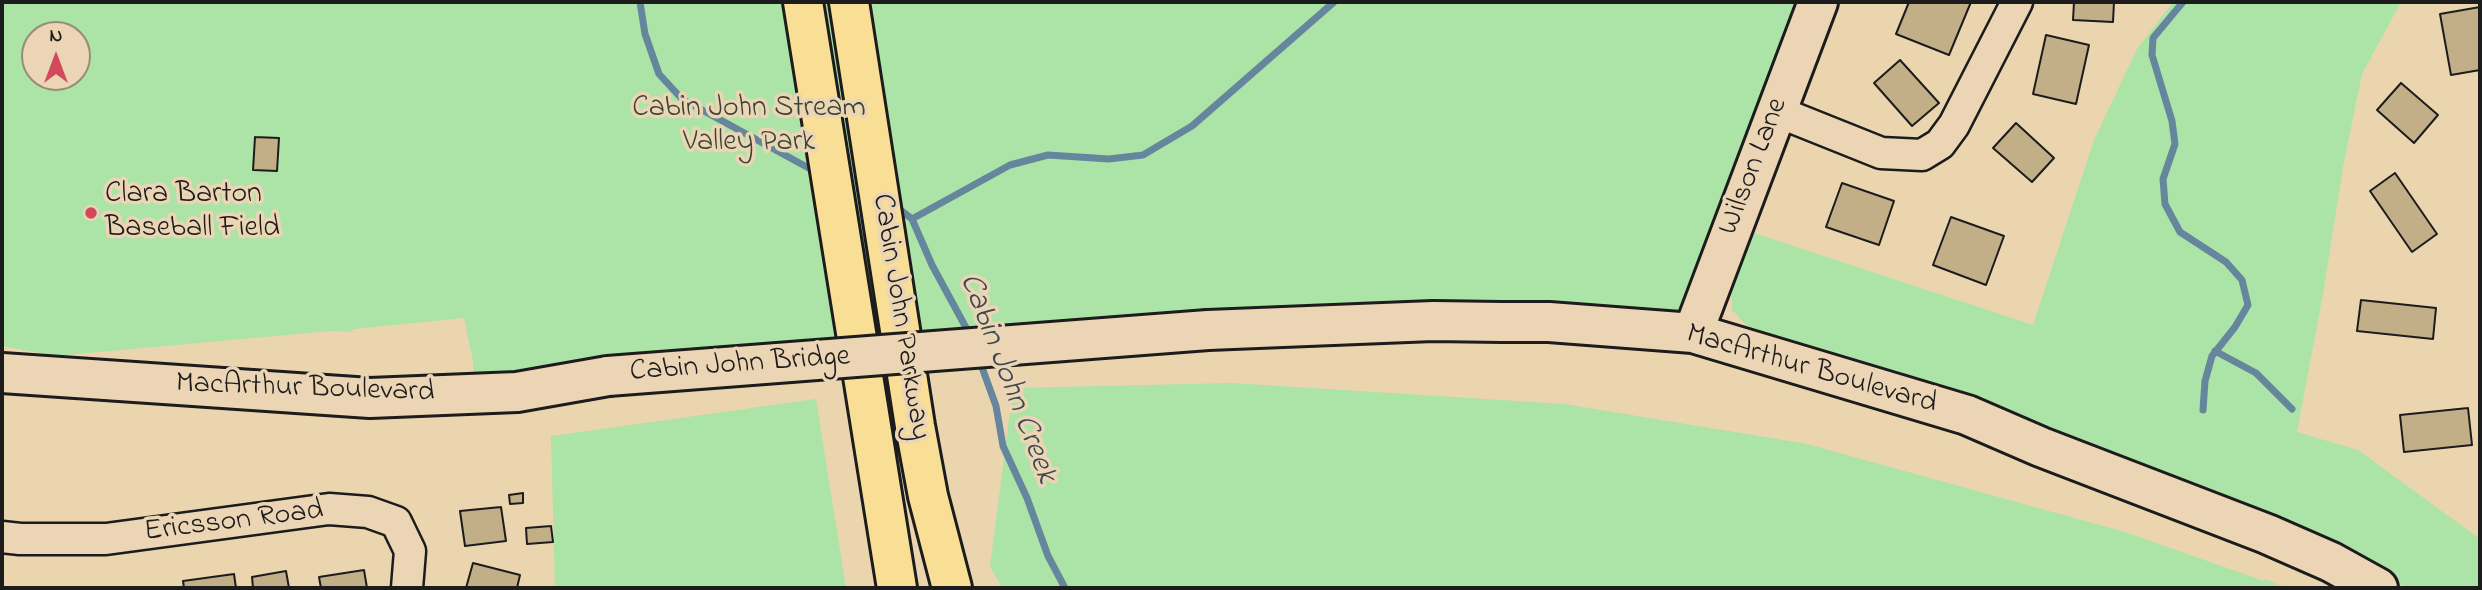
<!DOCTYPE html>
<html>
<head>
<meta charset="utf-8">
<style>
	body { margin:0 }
	#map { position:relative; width:2482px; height:590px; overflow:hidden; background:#ebd5af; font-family:"Indie Flower",sans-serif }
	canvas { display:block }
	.frame { position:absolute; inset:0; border:4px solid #1c1c1c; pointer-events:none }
	.north { position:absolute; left:21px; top:21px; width:70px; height:70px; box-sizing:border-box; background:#ebd5b4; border:2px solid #988b77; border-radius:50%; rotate:0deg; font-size:19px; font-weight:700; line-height:28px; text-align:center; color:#1c1c1c }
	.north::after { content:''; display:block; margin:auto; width:24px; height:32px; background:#d1495b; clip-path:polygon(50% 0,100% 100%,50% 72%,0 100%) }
</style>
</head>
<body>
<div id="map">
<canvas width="2482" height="590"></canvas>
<div class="frame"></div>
<div class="north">N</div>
</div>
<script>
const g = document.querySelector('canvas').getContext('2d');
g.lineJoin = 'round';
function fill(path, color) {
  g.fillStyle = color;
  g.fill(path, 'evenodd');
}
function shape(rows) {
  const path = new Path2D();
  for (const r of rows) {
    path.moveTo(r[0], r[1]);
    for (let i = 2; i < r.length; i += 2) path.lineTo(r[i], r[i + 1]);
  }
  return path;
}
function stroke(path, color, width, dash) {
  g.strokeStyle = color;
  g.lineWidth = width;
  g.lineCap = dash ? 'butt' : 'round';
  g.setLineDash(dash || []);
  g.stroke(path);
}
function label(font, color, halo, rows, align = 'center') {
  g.font = font + ' "Indie Flower",sans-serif';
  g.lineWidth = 7;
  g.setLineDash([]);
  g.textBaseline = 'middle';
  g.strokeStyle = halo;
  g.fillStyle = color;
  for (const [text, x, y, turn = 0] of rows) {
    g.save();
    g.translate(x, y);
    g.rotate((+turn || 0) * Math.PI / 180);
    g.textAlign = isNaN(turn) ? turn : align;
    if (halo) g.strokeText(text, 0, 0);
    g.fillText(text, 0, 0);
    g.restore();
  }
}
fill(shape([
	[2,2,1818,2,1693,333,1549,322,473,396,473,361,464,318,354,329,349,332,331,331,55,356,2,346],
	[35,35,77,35,77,77,35,77],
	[2173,2,2401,2,2362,74,2343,167,2324,288,2297,432,2358,450,2480,539,2480,588,2407,588,2382,574,1773,341,1747,326,1732,310,1731,279,1748,231,2033,325,2094,140,2137,49],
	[1231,383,1565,404,1807,444,2125,532,2264,581,2265,579,2286,588,1002,588,990,566,1013,388],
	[816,399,846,588,555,588,551,436]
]), '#ace3a6');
stroke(shape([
	[640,2,645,34,659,74,682,99,816,172],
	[2183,2,2153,38,2152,55,2172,121,2175,144,2163,179,2165,204,2180,232,2226,262,2242,280,2248,305,2235,327,2212,356,2205,381,2203,410],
	[894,205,912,219,932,265,970,335],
	[912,219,1010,165,1048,155,1109,159,1143,155,1192,126,1334,2],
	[2215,351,2256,373,2292,409],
	[979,359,996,406,1003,446,1027,498,1048,556,1065,588]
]), '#66869e', 7);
const building = shape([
	[1909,2,1971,2,1949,55,1896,34,1909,2],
	[2074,2,2114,2,2113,22,2073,20,2074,2],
	[2480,7,2480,70,2451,75,2440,14,2480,7],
	[2046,35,2089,45,2076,104,2033,94,2046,35],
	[1900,60,1939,103,1912,126,1874,83,1900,60],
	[2401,83,2438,115,2414,143,2377,110,2401,83],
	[2016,123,2054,158,2032,182,1993,148,2016,123],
	[255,137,279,138,277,171,253,170,255,137],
	[2395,173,2437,234,2412,252,2370,191,2395,173],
	[1842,183,1894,201,1879,245,1826,227,1842,183],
	[1951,217,2004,236,1986,285,1933,265,1951,217],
	[2361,300,2436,308,2433,339,2357,331,2361,300],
	[2468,408,2472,445,2404,452,2400,415,2468,408],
	[523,493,523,503,510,504,509,495,523,493],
	[501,507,506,541,465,546,460,511,501,507],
	[551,526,553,542,527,544,526,528,551,526],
	[473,563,520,575,517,588,466,588,473,563],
	[364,570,367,588,321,588,319,577,364,570],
	[286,571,289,588,253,588,252,577,286,571],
	[234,574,236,588,184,588,183,581,234,574]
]);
fill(building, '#c2af87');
stroke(building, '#1c1c1c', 2);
const minor = shape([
	[1776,111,1881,153,1922,155,1940,144,1954,125,2017,2],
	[2,537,20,539,106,539,329,509,368,512,396,522,410,551,407,588]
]);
const secondary = shape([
	[1208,330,1433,321,1502,322,1549,322,1693,333,1967,415,2041,447,2267,534,2331,562,2378,588],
	[1693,333,1818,2],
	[2,373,370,398,517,392,608,376]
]);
const motorway = shape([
	[803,2,897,588],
	[849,2,915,426,928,496,952,588]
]);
stroke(minor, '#1c1c1c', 35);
stroke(secondary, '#1c1c1c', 44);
stroke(motorway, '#1c1c1c', 44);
stroke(minor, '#ebd5b4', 30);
stroke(secondary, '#ebd5b4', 38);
stroke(motorway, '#f9df96', 38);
const secondaryBridge = shape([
	[608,376,1208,330]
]);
stroke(secondaryBridge, '#1c1c1c', 44, []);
stroke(secondaryBridge, '#ebd5b4', 38);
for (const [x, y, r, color] of [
	[91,213,7,"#d1495b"]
]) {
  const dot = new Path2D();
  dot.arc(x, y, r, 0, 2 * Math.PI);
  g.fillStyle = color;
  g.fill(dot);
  stroke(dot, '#ebd5b4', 2.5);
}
label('30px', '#394438', '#ebd5b4', [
	["Cabin John Stream",749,110],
	["Valley Park",749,144]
]);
label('30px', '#1c1c1c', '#ebd5b4', [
	["Wilson Lane",1755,167,-69],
	["Cabin John Parkway",899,317,81],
	["Cabin John Bridge",740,366,-4],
	["MacArthur Boulevard",1811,371,16],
	["MacArthur Boulevard",305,390,2],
	["Ericsson Road",234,523,-7]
]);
label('30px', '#1c1c1c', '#ebd5b4', [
	["Clara Barton",105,196],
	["Baseball Field",105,230]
], 'left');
label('italic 32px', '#3b4852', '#ebd5b4', [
	["Cabin John Creek",1006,379,69]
]);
</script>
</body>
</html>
